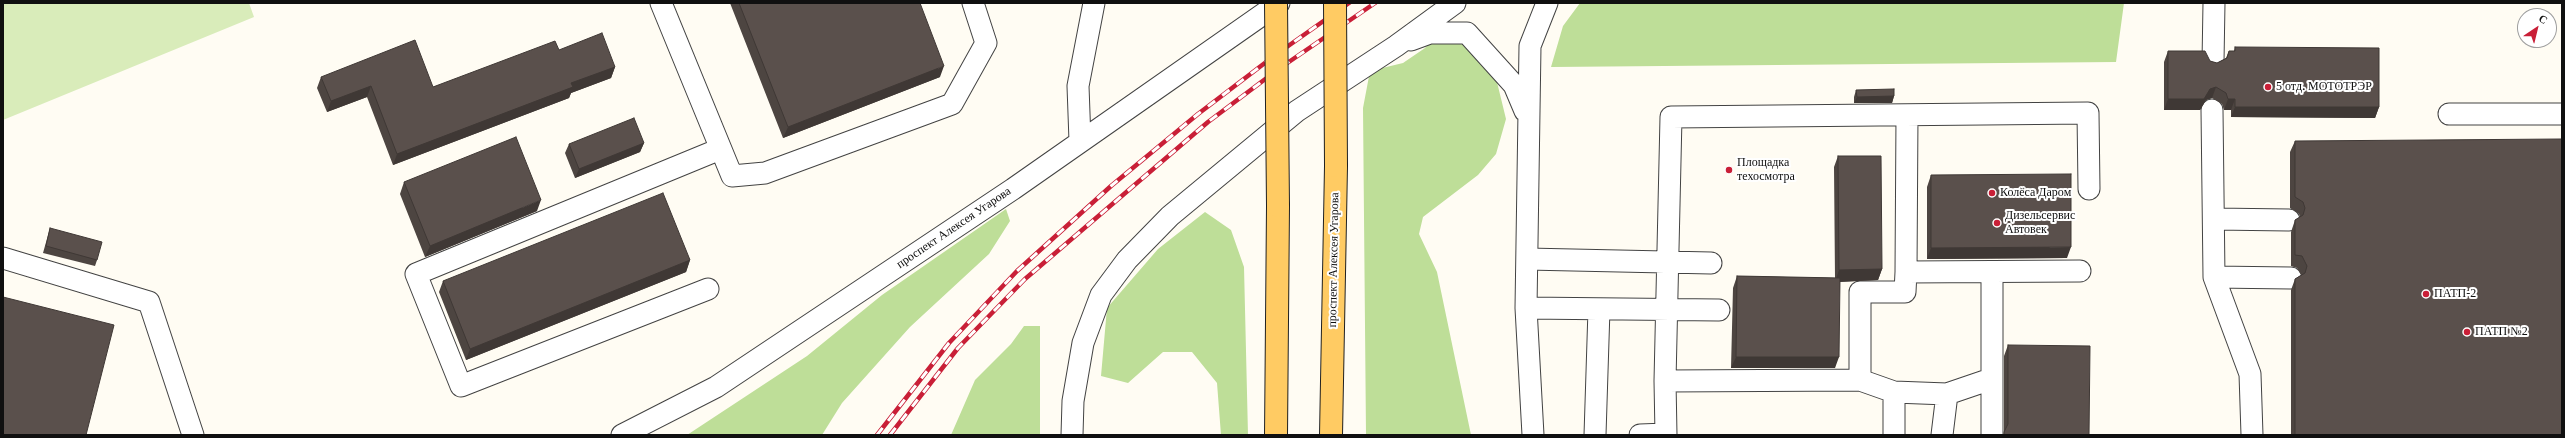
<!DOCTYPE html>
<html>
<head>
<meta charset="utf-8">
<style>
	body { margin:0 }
	#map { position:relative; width:2565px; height:438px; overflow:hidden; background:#fffcf3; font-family:Georgia,serif }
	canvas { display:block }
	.frame { position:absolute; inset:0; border:4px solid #101010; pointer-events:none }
	.north { position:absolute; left:2517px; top:8px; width:40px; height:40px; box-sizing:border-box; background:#fff; border:1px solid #9f9f9f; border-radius:50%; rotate:35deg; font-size:11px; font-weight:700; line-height:16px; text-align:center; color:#101010 }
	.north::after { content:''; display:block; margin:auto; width:14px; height:18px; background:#c91f37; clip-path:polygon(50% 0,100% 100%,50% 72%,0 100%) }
</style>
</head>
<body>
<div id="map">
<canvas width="2565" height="438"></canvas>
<div class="frame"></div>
<div class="north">С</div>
</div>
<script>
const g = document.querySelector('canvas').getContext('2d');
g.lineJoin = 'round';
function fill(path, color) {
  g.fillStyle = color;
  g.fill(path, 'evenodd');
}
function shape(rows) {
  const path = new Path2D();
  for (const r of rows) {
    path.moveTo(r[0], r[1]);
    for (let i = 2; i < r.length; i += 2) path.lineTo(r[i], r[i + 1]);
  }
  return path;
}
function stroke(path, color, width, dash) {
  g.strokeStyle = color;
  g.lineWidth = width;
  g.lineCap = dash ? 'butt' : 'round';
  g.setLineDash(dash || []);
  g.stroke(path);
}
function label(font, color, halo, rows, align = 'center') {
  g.font = font + ' Georgia,serif';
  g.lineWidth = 4;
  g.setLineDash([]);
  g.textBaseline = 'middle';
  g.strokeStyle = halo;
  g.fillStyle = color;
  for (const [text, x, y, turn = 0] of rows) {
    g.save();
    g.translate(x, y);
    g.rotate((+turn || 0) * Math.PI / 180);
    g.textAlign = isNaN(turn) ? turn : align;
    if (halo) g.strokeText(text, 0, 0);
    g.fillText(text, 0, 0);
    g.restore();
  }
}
fill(shape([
	[3,3,249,3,254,17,3,120]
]), '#d9ecba');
fill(shape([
	[1580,3,2124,3,2116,62,1551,67,1563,26],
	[1437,33,1465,41,1496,78,1506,119,1496,154,1478,175,1423,217,1419,234,1437,272,1471,435,1366,435,1363,108,1370,71,1403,63,1425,48],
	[1006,209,1010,221,989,254,910,327,842,403,822,435,687,435,807,356,882,295],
	[1205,212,1231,230,1244,267,1248,435,1221,435,1217,383,1192,352,1163,352,1128,383,1101,376,1107,308,1158,249],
	[1024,326,1040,326,1040,435,951,435,975,380,1011,344]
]), '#bede98');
const minor = shape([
	[661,3,732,176,765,173,952,104,986,43,973,3],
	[1411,40,1430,33,1467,33,1514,85,1525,111],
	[2213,62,2214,3],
	[2212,110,2214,277,2250,374,2252,435],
	[2449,114,2562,114],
	[1080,141,1078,86,1094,3],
	[2215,219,2289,220],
	[3,258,149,302,193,435],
	[1527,259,1711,263],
	[1906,272,1907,115],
	[1992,272,1992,435],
	[2214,277,2291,278],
	[708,289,461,386,416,274,720,149],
	[1526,308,1719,310],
	[1860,380,1860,292,1905,292,1906,272,2080,271],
	[1665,381,1860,380,1894,392,1947,394,1991,379],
	[1894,392,1894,435],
	[622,435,716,387,1013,189,1279,3],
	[1072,435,1073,401,1083,343,1101,295,1127,260,1170,216,1297,111,1396,46,1455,3],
	[1533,435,1526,308,1530,46,1547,3],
	[1595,435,1599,309],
	[1640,435,1666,434],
	[1666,435,1665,381,1671,117,2088,113,2089,189],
	[1942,435,1947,394]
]);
const major = shape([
	[1276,435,1278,206],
	[1331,435,1336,166]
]);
stroke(minor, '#434343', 23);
stroke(major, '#212121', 24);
stroke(minor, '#fff', 21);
stroke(major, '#ffcb63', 22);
const rail = shape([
	[877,435,949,343,1017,271,1111,186,1198,114,1274,56,1349,3],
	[890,435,958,348,1025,279,1208,122,1280,68,1375,3]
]);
stroke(rail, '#c91f37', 4.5);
stroke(rail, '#fff', 3, [9]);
const majorBridge = shape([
	[1276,3,1278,206],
	[1335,3,1336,166]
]);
stroke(majorBridge, '#212121', 24, []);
stroke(majorBridge, '#ffcb63', 22);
fill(shape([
	[730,3,920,3,940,77,783,138],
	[2235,47,2379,107,2375,118,2231,117,2231,110,2224,110,2222,104,2212,98,2206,100,2200,110,2164,110,2164,62,2168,51,2217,63,2226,58,2229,51,2234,51],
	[559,50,615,67,611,78,571,93,569,98,393,165,367,97,327,112,317,88,321,77,433,87],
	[1856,90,1894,96,1892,103,1854,103,1854,97],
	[2295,141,2562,435,2291,435,2291,290,2295,279,2301,275,2297,268,2291,266,2291,232,2295,220,2300,217,2299,214,2290,208,2290,152],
	[644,143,640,152,575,178,565,153,569,144],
	[1838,156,1882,269,1878,280,1840,282,1835,368,1731,368,1733,288,1737,276,1835,278,1834,167],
	[1931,175,2067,258,1927,259,1927,187],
	[404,182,537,211,425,257,400,194],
	[50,228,97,260,95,266,43,253],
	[690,260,686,272,466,360,439,292,443,281],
	[2008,345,2089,435,2003,435,2004,433,2004,356]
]), '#4d4541');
fill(shape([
	[944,66,940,77,783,138,788,127],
	[615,67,611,78,571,93,569,98,393,165,397,154,571,83],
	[371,86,367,97,327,112,331,101],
	[2216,87,2212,98,2206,100,2200,110,2164,110,2168,99],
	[1894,96,1892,103,1854,103,1857,97],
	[2228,99,2235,99,2231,110,2224,110],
	[2235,107,2379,107,2375,118,2231,117],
	[644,143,640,152,575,178,579,169],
	[541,200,537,211,425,257,430,246],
	[2071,247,2067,258,1927,259,1931,248],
	[690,260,686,272,466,360,470,349],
	[1882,269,1878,280,1835,282,1839,270],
	[1736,357,1839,357,1835,368,1731,368]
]), '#3f3835');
const building = shape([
	[739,3,920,3,944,66,788,127,739,3],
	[602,33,615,67,571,83,573,87,397,154,371,86,331,101,321,77,415,40,433,87,555,41,559,50,602,33],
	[2235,47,2379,48,2379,107,2235,107,2235,99,2228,99,2226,93,2216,87,2210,89,2204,99,2168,99,2168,51,2205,51,2210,61,2217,63,2227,58,2229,51,2235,51,2235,47],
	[1894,89,1894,96,1857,97,1856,90,1894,89],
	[634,118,644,143,579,169,569,144,634,118],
	[516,137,541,200,430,246,404,182,516,137],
	[2562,139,2562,435,2295,435,2295,279,2305,273,2307,266,2302,256,2295,255,2295,220,2303,215,2305,208,2303,202,2295,197,2295,141,2562,139],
	[1838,156,1881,156,1882,269,1839,270,1838,156],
	[2071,174,2071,247,1931,248,1931,175,2071,174],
	[663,193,690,260,470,349,443,281,663,193],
	[50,228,102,242,97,260,46,246,50,228],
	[1737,276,1840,278,1839,357,1736,357,1737,276],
	[3,297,114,325,86,435,3,435,3,297],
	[2008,345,2090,346,2089,435,2004,435,2004,432,2008,424,2008,345]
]);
fill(building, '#5a504c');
stroke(building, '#3f3835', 1);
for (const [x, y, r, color] of [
	[2268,87,4,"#c91f37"],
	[1729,170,4,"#c91f37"],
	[1992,193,4,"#c91f37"],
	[1997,223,4,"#c91f37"],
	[2426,294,4,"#c91f37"],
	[2467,332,4,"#c91f37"]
]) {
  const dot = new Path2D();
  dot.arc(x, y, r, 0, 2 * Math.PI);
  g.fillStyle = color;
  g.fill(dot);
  stroke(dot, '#fff', 1.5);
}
label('12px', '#101010', '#fff', [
	["5 отд. МОТОТРЭР",2276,87],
	["Площадка",1737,163],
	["техосмотра",1737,177],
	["Колёса Даром",2000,193],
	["Дизельсервис",2005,216],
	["Автовек",2005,230],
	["ПАТП-2",2434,294],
	["ПАТП №2",2475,332]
], 'left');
label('12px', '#101010', '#fff', [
	["проспект Алексея Угарова",954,228,-34],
	["проспект Алексея Угарова",1334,260,-89]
]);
</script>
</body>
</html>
